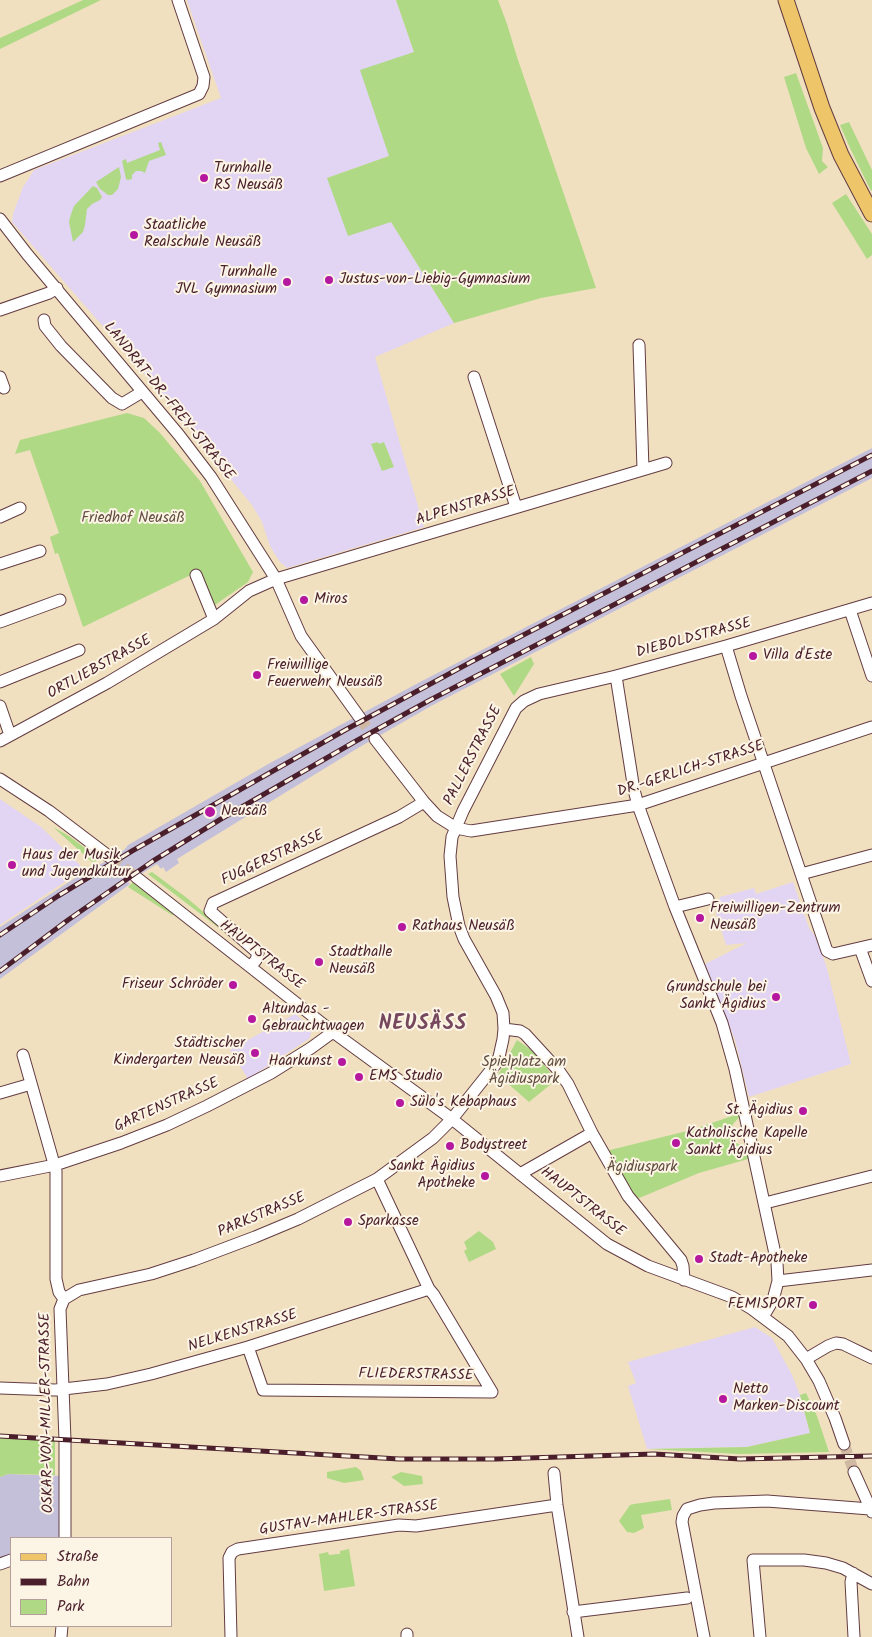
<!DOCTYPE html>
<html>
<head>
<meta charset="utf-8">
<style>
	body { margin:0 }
	#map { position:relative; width:872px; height:1637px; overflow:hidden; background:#f1e0c0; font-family:Kalam,sans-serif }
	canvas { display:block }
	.legend { position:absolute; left:10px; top:1537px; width:162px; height:90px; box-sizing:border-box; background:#fcf5e5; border:1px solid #b59f9b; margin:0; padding:6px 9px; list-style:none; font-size:15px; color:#4a1f2b }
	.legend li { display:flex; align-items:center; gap:10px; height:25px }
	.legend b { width:25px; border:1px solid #b59f9b }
</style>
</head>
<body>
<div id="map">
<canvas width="872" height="1637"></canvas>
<ul class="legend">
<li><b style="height:6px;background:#eec569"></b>Straße</li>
<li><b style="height:6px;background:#4a1f2b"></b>Bahn</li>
<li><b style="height:14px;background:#afd985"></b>Park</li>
</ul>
</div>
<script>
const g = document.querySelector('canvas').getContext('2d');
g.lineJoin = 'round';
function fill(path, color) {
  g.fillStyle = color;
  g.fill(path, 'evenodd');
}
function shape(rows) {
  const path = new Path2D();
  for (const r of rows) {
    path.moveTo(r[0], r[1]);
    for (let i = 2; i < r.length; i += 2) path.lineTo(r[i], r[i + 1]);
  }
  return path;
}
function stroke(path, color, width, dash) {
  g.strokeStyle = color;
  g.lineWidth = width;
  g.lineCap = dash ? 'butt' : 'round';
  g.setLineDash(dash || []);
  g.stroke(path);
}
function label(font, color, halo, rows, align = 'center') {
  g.font = font + ' Kalam,sans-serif';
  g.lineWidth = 4;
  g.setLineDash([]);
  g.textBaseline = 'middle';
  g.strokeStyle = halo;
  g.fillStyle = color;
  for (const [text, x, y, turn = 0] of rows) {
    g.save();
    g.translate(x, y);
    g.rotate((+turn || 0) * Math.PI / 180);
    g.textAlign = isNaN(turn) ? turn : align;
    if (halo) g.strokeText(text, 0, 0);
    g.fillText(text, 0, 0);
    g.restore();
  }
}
fill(shape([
	[187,0,396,0,414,52,389,156,327,178,391,222,454,323,375,357,424,527,287,568,280,562,270,546,262,522,252,505,148,378,12,222,13,214,23,187,34,170,221,98],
	[0,799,41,827,84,869,0,925],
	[793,882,809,928,815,936,826,965,851,1064,749,1097,735,1040,705,964,747,943,726,945,716,913,720,897,754,888,756,894],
	[295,1014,312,1028,310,1038,248,1079,230,1050],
	[755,1327,772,1338,792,1375,800,1395,810,1433,747,1447,647,1449,628,1386,636,1383,628,1362]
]), '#e2d4f3');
fill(shape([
	[872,448,872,478,433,705,358,748,177,859,179,863,166,872,163,867,161,869,157,864,128,882,130,884,0,979,0,927,98,863,101,864,124,850,128,845,270,763,420,682],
	[8,1474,65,1476,65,1538,11,1538,11,1560,0,1564,0,1477]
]), '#c5c0da');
fill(shape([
	[83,0,101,0,0,49,0,38],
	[396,0,498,0,507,24,517,57,596,288,541,298,454,323,391,222,348,236,327,178,389,156,360,70,414,52],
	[796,73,823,148,822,161,828,167,819,174,806,148,784,77],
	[849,122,872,170,872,190,871,191,850,148,840,125],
	[161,142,166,155,149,161,145,173,141,171,136,171,132,175,132,179,128,180,126,179,122,161,126,159,127,163,160,150,158,143],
	[119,167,121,177,118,189,112,195,108,195,100,189,96,182],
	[93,186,97,188,102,197,100,200,92,204,87,209,85,225,83,232,73,242,69,222,71,214,74,206],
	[846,194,872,234,872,255,867,259,832,203],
	[127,413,144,418,160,433,200,481,253,572,248,582,212,607,199,571,83,627,58,553,55,554,50,537,59,533,30,450,15,454,20,440],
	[378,442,379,444,384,442,394,467,382,471,371,444],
	[531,657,534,664,514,696,500,674],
	[53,827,69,836,101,860,92,862],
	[152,872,187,898,248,950,148,874],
	[133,882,176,915,172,915,128,887],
	[517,1040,534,1052,556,1080,529,1102,498,1075],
	[744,1112,733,1124,730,1132,734,1140,738,1144,753,1148,755,1157,699,1173,632,1201,602,1152,691,1130],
	[479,1231,493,1242,496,1249,469,1262,464,1251,467,1249,464,1242],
	[806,1393,817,1416,829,1452,740,1454,647,1449,747,1447,810,1433,800,1395],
	[0,1437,55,1440,55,1475,8,1474,0,1477],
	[356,1467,361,1471,364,1480,344,1483,327,1478,327,1472],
	[401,1472,422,1476,423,1484,404,1486,391,1477],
	[670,1499,672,1510,641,1515,644,1528,634,1533,627,1532,619,1521,630,1505,634,1504],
	[349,1549,355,1586,324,1591,319,1554,328,1552,329,1555,338,1554,340,1554,340,1551]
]), '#afd985');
stroke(shape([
	[360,718,375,739],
	[111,858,136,877],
	[844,1444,854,1472]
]), '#d0b9a2', 11, [11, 5.5]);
const minor = shape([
	[0,176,199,94,203,86,204,77,178,0],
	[0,219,27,254,179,435,211,477,276,579,301,636,360,718],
	[0,310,49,293,57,288],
	[44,320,45,326,61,346,112,398,122,404,142,392],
	[639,345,643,469],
	[0,377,4,388],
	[474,377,516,507],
	[0,517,20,508],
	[0,564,40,551],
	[196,575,214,619],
	[850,610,872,676],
	[0,622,60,600],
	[726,646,741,696,827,951,833,954,872,945],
	[616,676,634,790,638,805,675,907,722,1023,735,1069,777,1263,778,1281,773,1300,763,1317],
	[0,682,79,650],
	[0,706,10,735],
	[375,739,424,802,437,816,456,828,471,831,638,805,872,727],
	[0,741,107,683,214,619,249,591,276,579,666,463],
	[0,779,49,811,111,858],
	[801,874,872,855],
	[136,877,333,1032,452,1119,607,1244,648,1266,732,1297,752,1309,788,1336,806,1359,819,1381,835,1418,844,1444],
	[675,907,708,899],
	[860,948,872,981],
	[251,966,256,960,258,953,210,911,213,903,399,817,424,802],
	[504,1029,520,1031,525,1034,559,1071,568,1084,592,1133,520,1174],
	[23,1055,56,1171,56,1279,59,1292,64,1299],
	[0,1093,31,1084],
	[592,1133,628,1196,681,1260,683,1266,684,1280],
	[0,1176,55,1165,121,1143,167,1125,207,1106,271,1073,311,1048,333,1032],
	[765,1203,872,1176],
	[778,1281,872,1270],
	[248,1347,263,1390,492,1392,434,1295,429,1289,377,1179],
	[806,1359,828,1346,836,1343,843,1344,872,1358],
	[0,1388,55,1390,107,1384,151,1374,248,1347,429,1289],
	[854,1472,872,1512],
	[554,1473,557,1505,578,1637],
	[65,1538,65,1440,60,1309,64,1299,79,1290,151,1274,194,1260,255,1237,298,1219,377,1179,433,1138,452,1119,495,1065,499,1057,503,1039,504,1029,503,1013,496,996,464,939,459,926,453,897,450,856,452,837,463,811,516,708,524,701,539,694,616,676,726,646,872,603],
	[0,1564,11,1560],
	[853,1573,851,1582,854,1637],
	[573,1612,687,1598],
	[407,1634,407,1637],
	[61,1637,62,1626],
	[231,1637,229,1558,232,1552,238,1549,399,1525,416,1526,557,1505],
	[704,1637,682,1522,683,1516,687,1509,700,1505,714,1503,767,1501,870,1509],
	[760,1637,753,1560,804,1560,826,1563,843,1568,872,1584]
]);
const major = shape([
	[786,0,822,108,841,155,872,214]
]);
stroke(minor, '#633c41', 13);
stroke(major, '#633c41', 17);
stroke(minor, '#fff', 11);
stroke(major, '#eec569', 15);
const rail = shape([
	[0,935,58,896,132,851,347,729,471,662,872,455],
	[0,971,68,920,153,861,221,819,356,741,430,700,872,471],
	[0,1436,399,1459,496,1459,654,1454,740,1459,872,1456]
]);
stroke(rail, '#4a1f2b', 5);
stroke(rail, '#fcf5e5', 3, [9]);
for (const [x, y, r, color] of [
	[204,178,5,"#b5179e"],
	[134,235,5,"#b5179e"],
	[329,280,5,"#b5179e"],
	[287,282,5,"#b5179e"],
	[304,600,5,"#b5179e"],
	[753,656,5,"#b5179e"],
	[257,675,5,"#b5179e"],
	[210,812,6,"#b5179e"],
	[12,865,5,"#b5179e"],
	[700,918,5,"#b5179e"],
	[402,927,5,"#b5179e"],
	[319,962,5,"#b5179e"],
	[233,985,5,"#b5179e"],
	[776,997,5,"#b5179e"],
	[252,1019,5,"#b5179e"],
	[255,1053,5,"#b5179e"],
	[342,1062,5,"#b5179e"],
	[359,1077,5,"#b5179e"],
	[400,1103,5,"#b5179e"],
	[803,1111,5,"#b5179e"],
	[676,1143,5,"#b5179e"],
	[450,1146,5,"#b5179e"],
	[485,1176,5,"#b5179e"],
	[348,1222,5,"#b5179e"],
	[699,1259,5,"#b5179e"],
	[813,1305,5,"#b5179e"],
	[723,1399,5,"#b5179e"]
]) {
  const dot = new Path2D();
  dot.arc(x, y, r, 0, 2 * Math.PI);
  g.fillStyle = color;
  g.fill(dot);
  stroke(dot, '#fcf5e5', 2);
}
label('15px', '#4a1f2b', '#fcf5e5', [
	["Turnhalle",214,169],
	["RS Neusäß",214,186],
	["Staatliche",144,226],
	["Realschule Neusäß",144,243],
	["Turnhalle",277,273,"right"],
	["JVL Gymnasium",277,290,"right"],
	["Justus-von-Liebig-Gymnasium",339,280],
	["Miros",314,600],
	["Villa d'Este",763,656],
	["Freiwillige",267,666],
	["Feuerwehr Neusäß",267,683],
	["Neusäß",221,812],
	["Haus der Musik",22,856],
	["und Jugendkultur",22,873],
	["Freiwilligen-Zentrum",710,909],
	["Neusäß",710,926],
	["Rathaus Neusäß",412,927],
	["Stadthalle",329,953],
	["Neusäß",329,970],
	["Friseur Schröder",223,985,"right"],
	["Grundschule bei",766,988,"right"],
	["Sankt Ägidius",766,1005,"right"],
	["Altundas -",262,1010],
	["Gebrauchtwagen",262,1027],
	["Städtischer",245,1044,"right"],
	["Kindergarten Neusäß",245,1061,"right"],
	["Haarkunst",332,1062,"right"],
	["EMS Studio",369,1077],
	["Sülo's Kebaphaus",410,1103],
	["St. Ägidius",793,1111,"right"],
	["Katholische Kapelle",686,1134],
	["Sankt Ägidius",686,1151],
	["Bodystreet",460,1146],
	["Sankt Ägidius",475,1167,"right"],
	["Apotheke",475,1184,"right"],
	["Sparkasse",358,1222],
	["Stadt-Apotheke",709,1259],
	["FEMISPORT",803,1305,"right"],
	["Netto",733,1390],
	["Marken-Discount",733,1407]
], 'left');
label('15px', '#4a1f2b', '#fcf5e5', [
	["LANDRAT-DR.-FREY-STRASSE",168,402,51],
	["ALPENSTRASSE",466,507,-17],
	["DIEBOLDSTRASSE",694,639,-15],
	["ORTLIEBSTRASSE",100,668,-29],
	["PALLERSTRASSE",474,756,-63],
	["DR.-GERLICH-STRASSE",691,770,-18],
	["FUGGERSTRASSE",273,859,-25],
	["HAUPTSTRASSE",261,956,38],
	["GARTENSTRASSE",167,1106,-24],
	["HAUPTSTRASSE",582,1203,38],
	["PARKSTRASSE",262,1216,-23],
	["NELKENSTRASSE",243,1332,-17],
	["FLIEDERSTRASSE",416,1376,1],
	["OSKAR-VON-MILLER-STRASSE",48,1413,-91],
	["GUSTAV-MAHLER-STRASSE",349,1519,-8]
]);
label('15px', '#634e42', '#fcf5e5', [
	["Friedhof Neusäß",133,519],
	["Spielplatz am",524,1063],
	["Ägidiuspark",524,1080],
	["Ägidiuspark",642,1168]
]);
g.letterSpacing = '1px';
label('bold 20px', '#75485e', '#fcf5e5', [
	["NEUSÄSS",423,1026]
]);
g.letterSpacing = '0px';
</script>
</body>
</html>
